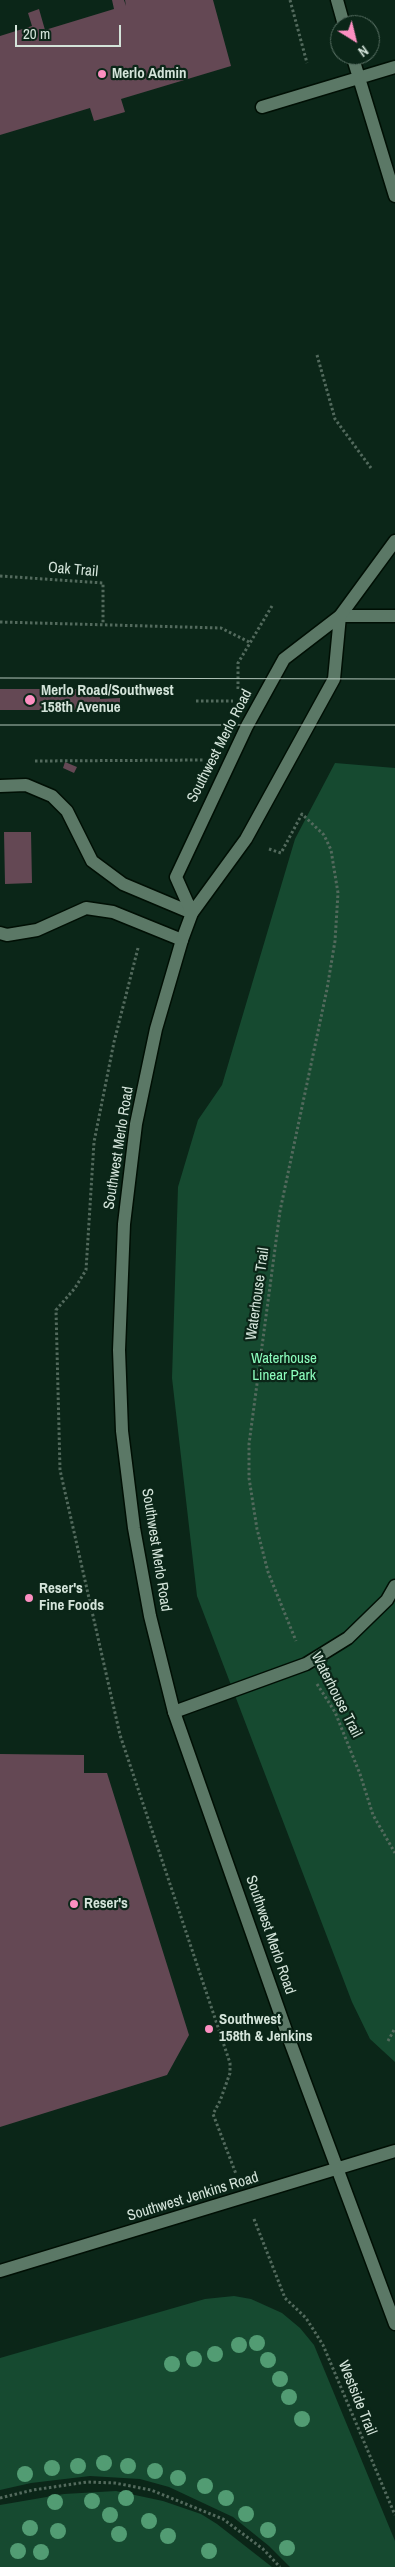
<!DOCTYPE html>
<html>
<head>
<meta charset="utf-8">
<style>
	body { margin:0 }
	#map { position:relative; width:395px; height:2567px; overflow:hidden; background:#0b2618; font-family:"Archivo Narrow",sans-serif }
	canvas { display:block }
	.north { position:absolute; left:330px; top:15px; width:50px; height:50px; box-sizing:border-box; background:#0b2618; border:1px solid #5b7266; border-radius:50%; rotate:144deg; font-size:14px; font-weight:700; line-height:20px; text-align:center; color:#d4e4da }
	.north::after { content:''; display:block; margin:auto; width:18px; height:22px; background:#fc8fc1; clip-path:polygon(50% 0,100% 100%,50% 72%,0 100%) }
	.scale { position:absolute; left:15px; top:25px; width:106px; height:22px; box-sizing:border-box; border:2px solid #d4e4da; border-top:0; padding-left:6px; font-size:15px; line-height:18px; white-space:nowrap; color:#d4e4da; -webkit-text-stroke:4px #0b2618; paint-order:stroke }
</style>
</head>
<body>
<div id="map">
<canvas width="395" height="2567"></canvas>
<div class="north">N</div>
<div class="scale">20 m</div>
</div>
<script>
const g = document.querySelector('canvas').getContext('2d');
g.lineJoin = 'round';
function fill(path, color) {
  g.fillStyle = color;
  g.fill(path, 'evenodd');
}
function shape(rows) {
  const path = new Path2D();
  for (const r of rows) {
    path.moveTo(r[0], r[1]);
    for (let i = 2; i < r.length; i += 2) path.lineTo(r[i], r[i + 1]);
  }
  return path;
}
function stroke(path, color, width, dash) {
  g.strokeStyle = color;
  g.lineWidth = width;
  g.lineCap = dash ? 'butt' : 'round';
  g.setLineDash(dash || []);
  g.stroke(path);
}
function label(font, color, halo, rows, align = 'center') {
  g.font = font + ' "Archivo Narrow",sans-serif';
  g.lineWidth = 4.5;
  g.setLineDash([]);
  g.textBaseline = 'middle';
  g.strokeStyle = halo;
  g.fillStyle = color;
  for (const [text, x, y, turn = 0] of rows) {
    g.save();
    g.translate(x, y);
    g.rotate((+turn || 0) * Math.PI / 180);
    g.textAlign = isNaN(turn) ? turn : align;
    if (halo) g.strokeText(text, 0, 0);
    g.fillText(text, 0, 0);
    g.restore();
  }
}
fill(shape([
	[335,763,395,768,395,2062,370,2039,352,2002,197,1596,172,1378,178,1187,198,1120,222,1085,295,839],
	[234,2296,251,2299,282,2313,300,2328,314,2345,395,2541,395,2567,290,2567,269,2546,233,2517,169,2487,140,2479,90,2476,31,2483,0,2490,0,2358,205,2299],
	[116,2491,163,2501,201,2514,217,2524,272,2567,0,2567,0,2505,64,2494]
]), '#164a30');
fill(shape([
	[112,0,124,0,126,6,125,0,213,0,231,66,121,99,125,112,94,121,90,108,0,135,0,36,32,26,28,13,39,9,45,30,114,9],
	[0,689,100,689,100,699,120,698,120,710,0,710],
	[65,762,77,767,74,773,63,768],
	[4,832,31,832,32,883,5,884],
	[0,1754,84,1755,84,1773,107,1773,189,2035,167,2075,0,2127]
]), '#644854');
const lane = shape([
	[337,0,344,25],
	[352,55,395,196],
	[262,107,395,67],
	[340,616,395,616],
	[0,786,26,785,52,796,67,811,92,861,123,884,192,913],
	[0,933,7,935,37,930,86,908,113,912,182,940],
	[174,1712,306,1664,348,1638,387,1600,395,1586]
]);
const secondary = shape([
	[340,616,334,679,246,839,192,913,182,940,156,1029,136,1124,124,1224,119,1350,122,1431,134,1528,150,1616,174,1712,289,2039,395,2324],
	[192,913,176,877,247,726,284,659,340,616,395,541],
	[0,2271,395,2151]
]);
stroke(lane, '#000f04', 15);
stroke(secondary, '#000f04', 15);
stroke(shape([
	[290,0,307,63],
	[317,355,335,419,371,468],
	[0,576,103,583,103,624],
	[0,622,221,628,249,642],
	[238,689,238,663,272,606],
	[196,701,233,701],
	[35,761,203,760],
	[269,849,281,853,302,814,324,835,331,850,338,893,335,941,327,989,280,1211,249,1444,249,1478,257,1529,268,1572,296,1641],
	[138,948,114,1042,94,1142,86,1270,75,1288,56,1310,60,1470,120,1735,230,2063,230,2073,220,2101,213,2114,236,2174],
	[317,1684,335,1712,360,1774,373,1815,395,1853],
	[388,2041,395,2028],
	[254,2219,285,2298,306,2318,323,2345,395,2515],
	[0,2498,33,2490,87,2482,115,2483,151,2490,223,2519,263,2549,280,2567]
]), '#536a5d', 3, [2.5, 2.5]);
stroke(lane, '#5b7866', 12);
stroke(secondary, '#5b7866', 12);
stroke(shape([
	[0,678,395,679],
	[0,725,395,725]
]), '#b2c4b9', 1);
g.fillStyle = '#529c73';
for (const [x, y] of [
	[257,2343],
	[239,2345],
	[215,2354],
	[194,2359],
	[268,2360],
	[172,2364],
	[280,2379],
	[289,2397],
	[302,2419],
	[104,2463],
	[78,2466],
	[128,2466],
	[52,2468],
	[155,2471],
	[25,2474],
	[178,2478],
	[205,2486],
	[126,2498],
	[226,2498],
	[92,2501],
	[55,2502],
	[246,2514],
	[110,2515],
	[149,2521],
	[30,2528],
	[268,2530],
	[58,2531],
	[119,2534],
	[168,2536],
	[287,2548],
	[18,2551],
	[209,2551],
	[41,2552]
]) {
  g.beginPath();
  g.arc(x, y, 8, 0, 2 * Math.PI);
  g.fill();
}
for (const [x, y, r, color] of [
	[102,74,5,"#fc8fc1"],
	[30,700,6,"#fc8fc1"],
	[29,1598,5,"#fc8fc1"],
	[74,1904,5,"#fc8fc1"],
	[209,2029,5,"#fc8fc1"]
]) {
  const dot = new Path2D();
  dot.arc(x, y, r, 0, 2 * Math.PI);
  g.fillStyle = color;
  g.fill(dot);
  stroke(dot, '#0b2618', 2);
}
label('bold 15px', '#d4e4da', '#0b2618', [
	["Merlo Admin",112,74],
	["Merlo Road/Southwest",41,691],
	["158th Avenue",41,708],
	["Reser's",39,1589],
	["Fine Foods",39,1606],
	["Reser's",84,1904],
	["Southwest",219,2020],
	["158th & Jenkins",219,2037]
], 'left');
label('15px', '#d4e4da', '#0b2618', [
	["Oak Trail",73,570,5],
	["Southwest Merlo Road",220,746,-63],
	["Southwest Merlo Road",119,1148,-81],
	["Waterhouse Trail",258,1294,-82],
	["Southwest Merlo Road",156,1550,81],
	["Waterhouse Trail",336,1695,63],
	["Southwest Merlo Road",270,1935,71],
	["Southwest Jenkins Road",193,2197,-17],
	["Westside Trail",357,2398,68]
]);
label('15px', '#8cfdbd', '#0b2618', [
	["Waterhouse",284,1359],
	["Linear Park",284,1376]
]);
</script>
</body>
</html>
